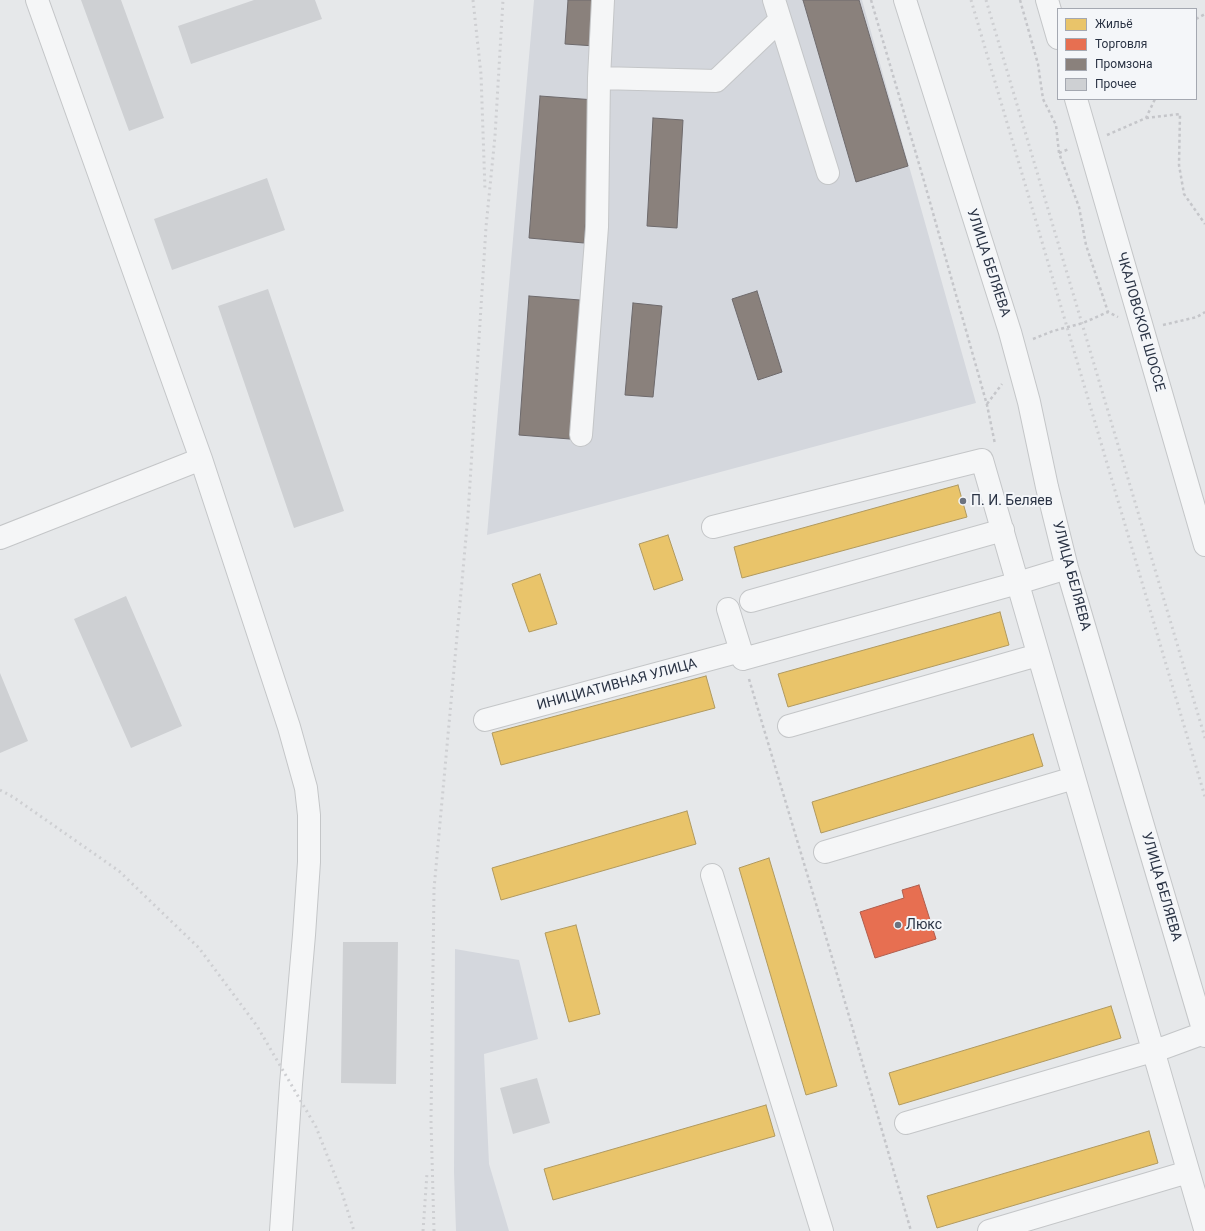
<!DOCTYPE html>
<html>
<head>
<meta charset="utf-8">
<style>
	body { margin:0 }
	#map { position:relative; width:1205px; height:1231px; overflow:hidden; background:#e6e8ea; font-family:Roboto,sans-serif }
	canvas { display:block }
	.legend { position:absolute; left:1057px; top:8px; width:140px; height:92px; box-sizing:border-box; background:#f4f6f9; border:1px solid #a4a8b1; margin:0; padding:5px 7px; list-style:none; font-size:12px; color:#2b3445 }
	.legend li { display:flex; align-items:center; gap:8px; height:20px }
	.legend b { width:20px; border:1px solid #a4a8b1 }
</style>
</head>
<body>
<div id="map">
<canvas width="1205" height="1231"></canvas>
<ul class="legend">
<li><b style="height:11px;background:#e9c46a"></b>Жильё</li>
<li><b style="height:11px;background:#e76f51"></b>Торговля</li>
<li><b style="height:11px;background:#8a817c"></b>Промзона</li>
<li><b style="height:11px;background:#ced0d3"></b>Прочее</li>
</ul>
</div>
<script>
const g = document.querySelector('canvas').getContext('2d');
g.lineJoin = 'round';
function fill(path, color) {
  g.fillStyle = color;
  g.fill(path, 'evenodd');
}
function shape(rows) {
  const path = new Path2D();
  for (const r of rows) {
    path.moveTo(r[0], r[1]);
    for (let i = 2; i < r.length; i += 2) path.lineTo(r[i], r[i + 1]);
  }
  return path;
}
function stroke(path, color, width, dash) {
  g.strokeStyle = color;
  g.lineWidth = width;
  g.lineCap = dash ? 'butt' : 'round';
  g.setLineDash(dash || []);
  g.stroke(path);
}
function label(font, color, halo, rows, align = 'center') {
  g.font = font + ' Roboto,sans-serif';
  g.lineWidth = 4;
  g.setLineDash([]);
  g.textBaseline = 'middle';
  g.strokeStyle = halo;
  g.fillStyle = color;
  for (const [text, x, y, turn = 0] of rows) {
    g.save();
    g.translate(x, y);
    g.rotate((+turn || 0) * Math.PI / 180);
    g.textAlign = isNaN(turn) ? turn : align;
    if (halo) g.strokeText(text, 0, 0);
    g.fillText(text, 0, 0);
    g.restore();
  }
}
fill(shape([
	[534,0,862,0,976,403,487,535],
	[455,949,519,960,538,1039,484,1054,489,1164,509,1231,456,1231,454,1172]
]), '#d4d7dd');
const homes = shape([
	[958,485,967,517,742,578,734,547,958,485],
	[668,535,683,580,654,590,639,544,668,535],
	[540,574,557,624,529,632,512,584,540,574],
	[1000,612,1009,645,788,707,778,674,1000,612],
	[706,676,715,708,501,765,492,733,706,676],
	[1033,734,1043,766,821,833,812,802,1033,734],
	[687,811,696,844,501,900,492,868,687,811],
	[769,858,837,1086,806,1095,739,868,769,858],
	[576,925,600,1014,569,1022,545,933,576,925],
	[1111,1006,1121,1038,899,1105,889,1073,1111,1006],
	[766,1105,775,1136,553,1200,544,1169,766,1105],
	[1149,1131,1158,1163,937,1228,927,1196,1149,1131]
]);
fill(homes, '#e9c46a');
stroke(homes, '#b0995f', 1);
const shops = shape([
	[919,885,936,939,875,958,860,912,904,898,902,890,919,885]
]);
fill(shops, '#e76f51');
stroke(shops, '#af5d4d', 1);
const industry = shape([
	[568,0,598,0,595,46,565,44,568,0],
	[803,0,859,0,908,166,856,182,803,0],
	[540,96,595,100,584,243,529,238,540,96],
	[653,118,683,120,677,228,647,226,653,118],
	[757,291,782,372,758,380,732,299,757,291],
	[529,296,580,300,570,439,519,435,529,296],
	[633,303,662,306,653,397,625,395,633,303]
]);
fill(industry, '#8a817c');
stroke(industry, '#6e6a6c', 1);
fill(shape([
	[81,0,121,0,164,118,129,131],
	[254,0,315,0,322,19,191,64,178,26],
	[267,178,285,230,172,270,154,219],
	[268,289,344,511,294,528,218,306],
	[126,596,182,726,131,748,74,619],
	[0,673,28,741,0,753],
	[343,942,398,942,396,1084,341,1083],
	[537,1078,550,1123,513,1134,500,1088]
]), '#ced0d3');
const minor = shape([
	[37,0,201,459,289,727,306,788,309,815,309,862,304,935,291,1084,281,1231],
	[774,0,828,173],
	[905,0,1010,332,1029,402,1047,487,1067,568,1205,1036],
	[1047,0,1058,38],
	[599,78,716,81,780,20],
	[1076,99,1205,545],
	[581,435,597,227,599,78,603,0],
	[713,527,982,460,1205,1229],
	[0,538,201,459],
	[751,601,1003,530],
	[728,609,741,651],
	[485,720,741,651,743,659,1018,583,1067,568],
	[789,726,1038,655],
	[825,852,1074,778],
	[712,875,822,1231],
	[906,1123,1166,1047,1204,1033],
	[989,1231,1188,1172]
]);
stroke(minor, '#c4c6c8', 24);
stroke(shape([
	[871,0,924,181,987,405,995,444],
	[1020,0,1038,64,1043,99,1056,125,1059,153,1079,207,1086,245,1108,312],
	[1196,19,1205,14],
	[1146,118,1180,114,1179,165,1184,194,1205,224],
	[1107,135,1146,118,1155,99],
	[1059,153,1069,149],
	[1163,325,1197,317,1205,312],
	[1033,339,1053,331,1083,323,1108,312,1118,317],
	[987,404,1002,384],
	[749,679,834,964,911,1231]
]), '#c5c6ca', 2.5, [3, 3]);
stroke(minor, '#f5f6f7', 22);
stroke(shape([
	[473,0,481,74,485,190],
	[971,0,1205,797],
	[986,0,1205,738],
	[0,790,13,797,119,871,199,948,257,1026,316,1127,342,1193,354,1231],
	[423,1231,427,1173],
	[434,1231,431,1121,434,889,468,515,486,227,495,136,503,0]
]), '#cecfd2', 3, [2, 4]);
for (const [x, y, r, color] of [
	[963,501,4,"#6c737f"],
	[898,925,4,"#6c737f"]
]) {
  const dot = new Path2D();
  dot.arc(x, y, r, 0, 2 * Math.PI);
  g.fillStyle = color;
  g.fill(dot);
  stroke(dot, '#f4f6f9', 1.5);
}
label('14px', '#2b3445', '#f4f6f9', [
	["УЛИЦА БЕЛЯЕВА",988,263,72],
	["ЧКАЛОВСКОЕ ШОССЕ",1140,322,74],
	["УЛИЦА БЕЛЯЕВА",1071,576,75],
	["ИНИЦИАТИВНАЯ УЛИЦА",617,685,-15],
	["УЛИЦА БЕЛЯЕВА",1161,887,74]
]);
label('14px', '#2b3445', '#f4f6f9', [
	["П. И. Беляев",971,501],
	["Люкс",906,925]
], 'left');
</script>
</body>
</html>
